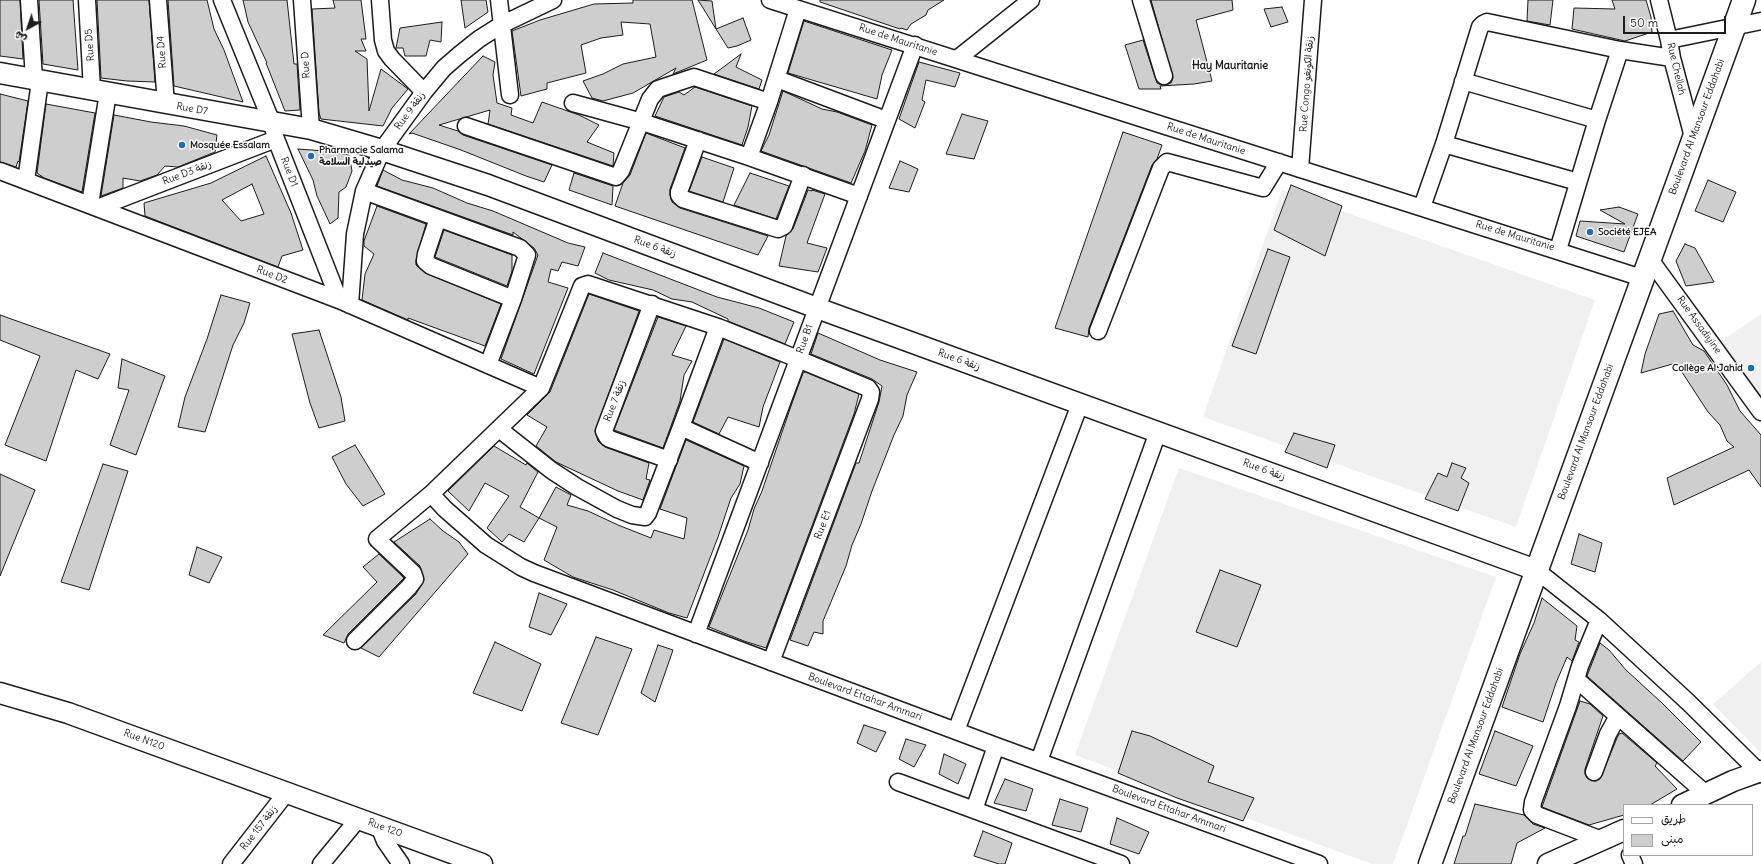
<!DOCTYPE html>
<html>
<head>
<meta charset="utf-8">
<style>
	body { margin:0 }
	#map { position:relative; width:1761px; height:864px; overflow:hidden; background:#fff; font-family:Delius,"Playpen Sans Arabic",sans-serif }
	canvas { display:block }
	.legend { position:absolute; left:1623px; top:804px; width:130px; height:52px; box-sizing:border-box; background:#fff; border:1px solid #a4a4a4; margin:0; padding:5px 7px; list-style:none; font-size:12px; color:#1c1c1c }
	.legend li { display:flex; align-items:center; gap:8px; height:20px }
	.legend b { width:20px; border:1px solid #a4a4a4 }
	.north { position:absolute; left:8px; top:8px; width:40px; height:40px; -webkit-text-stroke:3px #fff; paint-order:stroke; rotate:220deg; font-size:11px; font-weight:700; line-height:16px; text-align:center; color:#1c1c1c }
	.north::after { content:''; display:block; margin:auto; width:14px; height:18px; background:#1c1c1c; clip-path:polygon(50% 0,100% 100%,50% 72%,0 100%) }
	.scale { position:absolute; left:1623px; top:16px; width:103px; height:18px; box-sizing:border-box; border:2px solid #1c1c1c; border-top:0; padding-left:5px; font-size:12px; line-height:14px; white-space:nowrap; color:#1c1c1c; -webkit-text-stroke:3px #fff; paint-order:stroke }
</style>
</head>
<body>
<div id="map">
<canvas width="1761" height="864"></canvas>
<ul class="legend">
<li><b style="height:5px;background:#fff"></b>طريق</li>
<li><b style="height:11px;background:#cecece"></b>مبنى</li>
</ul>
<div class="north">ش</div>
<div class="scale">50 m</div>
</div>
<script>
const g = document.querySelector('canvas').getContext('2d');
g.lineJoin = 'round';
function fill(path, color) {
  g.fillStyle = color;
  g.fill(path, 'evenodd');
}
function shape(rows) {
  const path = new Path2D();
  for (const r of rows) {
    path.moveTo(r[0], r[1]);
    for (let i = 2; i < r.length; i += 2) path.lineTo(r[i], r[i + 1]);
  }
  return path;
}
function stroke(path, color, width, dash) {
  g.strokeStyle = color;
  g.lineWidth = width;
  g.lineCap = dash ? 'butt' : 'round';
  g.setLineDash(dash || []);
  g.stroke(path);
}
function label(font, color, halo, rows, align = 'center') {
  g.font = font + ' Delius,"Playpen Sans Arabic",sans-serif';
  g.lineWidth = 3;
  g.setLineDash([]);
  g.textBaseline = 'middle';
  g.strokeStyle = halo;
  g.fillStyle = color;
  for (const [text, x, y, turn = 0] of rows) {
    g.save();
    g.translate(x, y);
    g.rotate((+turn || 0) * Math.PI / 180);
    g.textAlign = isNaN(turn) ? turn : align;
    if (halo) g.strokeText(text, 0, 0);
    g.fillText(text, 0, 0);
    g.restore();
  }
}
fill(shape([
	[1282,190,1595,300,1516,527,1203,417],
	[1761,314,1761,396,1721,341],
	[1179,468,1496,577,1393,864,1372,864,1075,755],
	[1761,662,1761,753,1713,704]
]), '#f0f0f0');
const building = shape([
	[0,0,20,0,23,59,0,56,0,0],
	[39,0,73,0,78,70,43,64,39,0],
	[97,0,149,0,155,82,127,81,101,78,97,0],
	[168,0,207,0,214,29,224,50,243,102,174,86,168,0],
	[243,0,287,0,294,64,297,64,300,110,285,111,266,63,267,63,248,22,243,0],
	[333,0,361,0,366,39,361,39,366,51,355,51,367,59,369,111,381,69,408,89,392,108,383,126,321,119,319,113,312,9,335,8,333,0],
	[461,0,486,0,488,12,465,28,461,0],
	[633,0,692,0,707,60,673,74,676,68,633,93,603,101,592,98,583,81,603,74,623,64,656,57,650,24,621,22,623,35,601,38,581,45,586,73,547,83,547,89,521,96,512,31,540,20,594,4,633,3,633,0],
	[698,0,712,1,716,29,698,0],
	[820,0,944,0,928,10,926,15,911,24,907,30,901,28,900,29,820,2,820,0],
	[1151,0,1232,0,1233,10,1196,20,1212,81,1194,84,1160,86,1161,89,1139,89,1125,45,1143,40,1157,83,1161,85,1166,85,1171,83,1173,78,1151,0],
	[1528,0,1553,0,1550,25,1527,21,1528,0],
	[1612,0,1646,0,1651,17,1652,32,1625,41,1572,29,1574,8,1615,9,1612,0],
	[1282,7,1288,22,1271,27,1264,9,1282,7],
	[743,18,751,40,737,46,728,48,716,29,743,18],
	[804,21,892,50,882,75,877,99,788,73,804,21],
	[442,22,441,42,430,40,426,56,405,56,403,48,396,48,400,28,442,22],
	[741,54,736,67,762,80,759,89,714,74,741,54],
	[483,56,495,62,493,75,497,103,512,108,511,115,533,123,542,102,579,115,599,125,587,142,614,153,613,166,488,124,490,110,439,125,458,131,463,135,552,165,544,182,526,176,461,150,412,133,409,134,483,56],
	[919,62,960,73,955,87,926,80,922,100,925,102,915,128,899,119,919,62],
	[695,87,752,106,748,127,742,145,655,116,664,97,679,92,684,95,695,87],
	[783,91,822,109,837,112,872,125,865,151,851,183,761,151,769,135,783,91],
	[0,94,28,101,19,162,18,161,16,167,0,162,0,94],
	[46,104,95,113,82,192,44,178,37,173,46,104],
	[962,114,988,121,974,159,946,154,962,114],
	[114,115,151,122,184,126,217,135,215,152,178,167,165,166,157,175,140,181,123,178,123,188,101,196,114,115],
	[1123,132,1162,145,1157,159,1152,165,1089,328,1088,337,1055,328,1123,132],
	[646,133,685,148,670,189,670,195,672,202,680,208,768,236,758,255,615,206,623,183,630,175,646,133],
	[298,149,325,151,349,155,352,171,346,187,339,192,338,218,330,224,317,196,313,180,298,149],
	[266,156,291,213,303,250,282,256,278,267,145,216,144,203,211,183,266,156],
	[252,184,264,214,241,221,222,200,252,184],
	[702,157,734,168,723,202,689,191,702,157],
	[900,161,918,169,909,192,889,188,900,161],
	[383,170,402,180,433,188,467,203,493,211,568,243,585,247,578,266,562,262,558,271,551,269,548,282,568,288,534,374,501,359,538,255,534,248,513,232,513,235,377,186,383,170],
	[574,173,613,186,612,205,569,190,574,173],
	[750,173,789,186,776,219,734,205,750,173],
	[1708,180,1736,192,1723,222,1695,211,1708,180],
	[1291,185,1342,206,1325,256,1274,230,1291,185],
	[808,190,812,191,812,190,825,194,807,243,827,248,818,272,779,266,786,236,793,229,808,190],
	[377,206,426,224,416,260,416,265,425,273,501,304,485,346,408,318,408,320,362,300,365,274,374,254,364,246,364,241,377,206],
	[1619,207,1638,214,1624,252,1576,236,1580,221,1625,224,1600,210,1619,207],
	[444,230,512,255,512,271,507,286,435,257,444,230],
	[1685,244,1695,248,1714,282,1686,286,1676,261,1685,244],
	[1268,249,1290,257,1256,354,1232,346,1268,249],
	[603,253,717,297,759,308,794,322,785,344,728,321,728,319,692,302,672,299,653,290,609,280,595,273,603,253],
	[589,294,639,311,595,431,598,441,605,447,649,463,646,479,650,480,643,500,618,491,556,462,536,446,547,427,527,415,550,392,589,294],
	[221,295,250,303,244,323,233,345,205,432,178,427,185,397,207,339,221,295],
	[1673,311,1693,345,1704,351,1727,385,1740,411,1761,435,1761,487,1749,470,1674,505,1667,478,1734,447,1727,441,1720,425,1708,412,1676,363,1641,373,1645,354,1659,314,1673,311],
	[0,315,110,354,98,379,76,370,46,461,5,445,40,356,0,340,0,315],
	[658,317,686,326,672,355,692,361,684,375,680,401,663,448,614,430,658,317],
	[319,330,341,397,345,421,319,428,310,403,292,334,319,330],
	[818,333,880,360,917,372,907,395,903,416,894,435,872,491,861,524,852,545,846,566,823,621,823,634,814,632,808,646,790,640,856,463,859,463,879,402,882,386,872,379,811,354,818,333],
	[724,339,780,362,763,407,759,427,728,417,719,434,693,422,724,339],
	[122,359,165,376,136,455,110,445,129,390,118,388,122,359],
	[805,372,859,394,854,414,766,648,744,641,709,627,748,530,754,509,762,491,791,406,803,373,805,372],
	[1294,433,1335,445,1327,468,1285,452,1294,433],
	[686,440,744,466,740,484,731,498,718,537,687,618,669,613,613,590,573,577,544,560,557,527,539,518,556,487,571,495,567,505,588,511,618,525,651,538,654,530,684,539,687,518,660,509,686,440],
	[355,445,385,494,363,506,346,484,332,457,355,445],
	[494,446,526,465,527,463,538,472,520,507,539,518,524,542,509,534,502,542,487,528,509,496,485,483,469,511,448,491,494,446],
	[1452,463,1466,468,1461,478,1469,483,1458,511,1425,499,1438,473,1447,477,1452,463],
	[103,464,128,471,89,590,61,582,103,464],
	[0,474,35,490,0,576,0,474],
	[430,519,443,531,459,542,468,554,379,657,361,648,416,594,424,580,420,566,394,542,430,519],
	[1579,534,1602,543,1595,572,1571,564,1579,534],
	[197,547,222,557,209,583,189,575,197,547],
	[379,554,404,578,348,634,344,643,323,635,377,582,363,567,379,554],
	[1220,570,1261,585,1237,647,1196,632,1220,570],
	[539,593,567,604,551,635,529,627,539,593],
	[1542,598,1577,626,1575,640,1579,642,1572,661,1567,657,1556,683,1543,722,1502,707,1520,654,1534,623,1542,598],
	[596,637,632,649,598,735,561,723,596,637],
	[495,642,541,664,522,711,473,693,495,642],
	[1600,643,1609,650,1626,670,1662,703,1701,742,1683,761,1587,676,1600,643],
	[658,645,673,650,655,702,641,693,658,645],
	[1580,701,1590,704,1603,716,1585,769,1585,774,1587,778,1595,781,1600,779,1617,738,1619,734,1622,733,1657,763,1655,766,1677,789,1650,805,1624,805,1624,815,1589,825,1542,807,1580,701],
	[864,725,886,732,876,752,857,743,864,725],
	[1132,731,1150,736,1214,766,1208,782,1254,798,1243,821,1177,798,1118,773,1132,731],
	[1495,731,1533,746,1516,786,1479,774,1495,731],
	[906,739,926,745,914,767,899,759,906,739],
	[944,754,966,764,958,784,939,774,944,754],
	[1005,779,1033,789,1026,811,994,803,1005,779],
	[1060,799,1088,808,1081,832,1052,825,1060,799],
	[1475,804,1524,815,1533,824,1545,828,1517,843,1511,864,1454,864,1463,836,1465,836,1475,804],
	[1117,818,1149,832,1139,854,1110,844,1117,818],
	[983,831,1012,843,1005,864,999,864,974,856,983,831]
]);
fill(building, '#cecece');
stroke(building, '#1c1c1c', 1);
const minor = shape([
	[29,0,34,79],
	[87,0,92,90],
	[158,0,166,104],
	[222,0,272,123,276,139,339,300],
	[302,0,311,129],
	[380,0,383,40,386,51,392,59,424,92],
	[499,0,510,95],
	[770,0,1642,278],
	[1141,0,1164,76],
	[1659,0,1669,40,1672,58,1693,137],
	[1669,40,1761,21],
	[957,59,1031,0],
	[777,79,886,120],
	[1463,81,1597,120],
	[573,103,642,122,749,157,859,196],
	[466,126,616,177,621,171,650,99,658,89,694,77,769,102],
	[698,140,679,192,679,195,683,199,778,229,784,226,803,175],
	[1444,144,1578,182],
	[749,157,769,102,798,9],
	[1300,169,1313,0],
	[0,171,339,300,541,388],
	[26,181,40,81],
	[364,191,520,248,527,255,513,299,488,365],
	[90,204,108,93],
	[1422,207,1444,144,1480,27,1483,24,1487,22,1620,50,1672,58],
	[97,208,276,139],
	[438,218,426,254,425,261,431,266,513,299],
	[1558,250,1597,120,1620,50],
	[1649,258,1761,412],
	[652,304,604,431,607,437,610,439,669,460],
	[350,305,355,234,359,215,364,191,382,150,424,92,444,68,459,55,479,39,501,25,553,0],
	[1098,331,1161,168,1167,162,1263,188,1279,162],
	[681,427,760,463],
	[499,429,551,470,577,487,617,509,632,515,645,517,648,513,681,427,718,327],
	[431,494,445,509,486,545,521,567,534,573,996,746,1319,864],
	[1536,570,1599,620,1688,702,1761,774],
	[1599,620,1580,666,1568,706,1533,802,1532,810,1537,815,1602,840],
	[696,634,915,45],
	[355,641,409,587,415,579,413,573,377,539,431,494,541,388,582,286,588,284,718,327,798,359,868,388,871,392,870,399,771,662],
	[1576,679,1706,794],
	[956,731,1080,404],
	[1039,761,1158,432],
	[1594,772,1608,734,1618,716],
	[898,782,1121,864],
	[974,810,996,746],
	[379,826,385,841,401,864],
	[1630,855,1634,864],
	[231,864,287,792],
	[321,864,359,818]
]);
const tertiary = shape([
	[0,73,311,129,382,150,488,185,817,308,1536,570],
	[0,693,68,713,482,864],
	[1682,805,1733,781,1761,771],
	[1548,864,1624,830]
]);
const secondary = shape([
	[1430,864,1744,0]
]);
stroke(minor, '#1c1c1c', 19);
stroke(tertiary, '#1c1c1c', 23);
stroke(secondary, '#1c1c1c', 25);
stroke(minor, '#fff', 16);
stroke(tertiary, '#fff', 20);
stroke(secondary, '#fff', 22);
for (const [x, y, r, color] of [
	[182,145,4,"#1f6fb2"],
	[311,156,4,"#1f6fb2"],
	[1590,232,4,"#1f6fb2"],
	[1751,368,4,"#1f6fb2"]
]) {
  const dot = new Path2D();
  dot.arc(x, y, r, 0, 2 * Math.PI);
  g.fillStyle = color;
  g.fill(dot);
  stroke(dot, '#fff', 1.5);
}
label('10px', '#1c1c1c', '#fff', [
	["Rue de Mauritanie",898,40,18],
	["Rue D5",90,45,-94],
	["Rue D4",162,52,-94],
	["Rue D",306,65,-94],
	["Rue Chellah",1676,69,77],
	["Rue Congo زنقة الكونغو",1307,84,-86],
	["Rue D7",192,109,10],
	["Rue 9 زنقة",410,111,-54],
	["Boulevard Al Mansour Eddahabi",1697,127,-70],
	["Rue de Mauritanie",1206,139,18],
	["Rue D1",289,172,69],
	["Rue D3 زنقة",187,173,-21],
	["Rue de Mauritanie",1515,236,17],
	["Rue 6 زنقة",655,247,20],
	["Rue D2",272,275,21],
	["Rue Assadiyine",1699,325,54],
	["Rue B1",805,339,-70],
	["Rue 6 زنقة",959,360,20],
	["Rue 7 زنقة",615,401,-69],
	["Boulevard Al Mansour Eddahabi",1586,432,-70],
	["Rue 6 زنقة",1264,470,20],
	["Rue E1",823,525,-69],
	["Boulevard Ettahar Ammari",865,697,20],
	["Boulevard Al Mansour Eddahabi",1476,736,-70],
	["Rue N120",144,740,20],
	["Boulevard Ettahar Ammari",1169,809,20],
	["Rue 157 زنقة",259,828,-52],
	["Rue 120",385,828,20]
]);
label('bold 10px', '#1c1c1c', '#fff', [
	["Mosquée Essalam",190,145],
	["Pharmacie Salama",319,150],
	["صيدلية السلامة",319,162],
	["Société EJEA",1598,232],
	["Collège Al Jahid",1743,368,"right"]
], 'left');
label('bold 11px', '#1c1c1c', '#fff', [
	["Hay Mauritanie",1230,66]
]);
</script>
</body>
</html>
